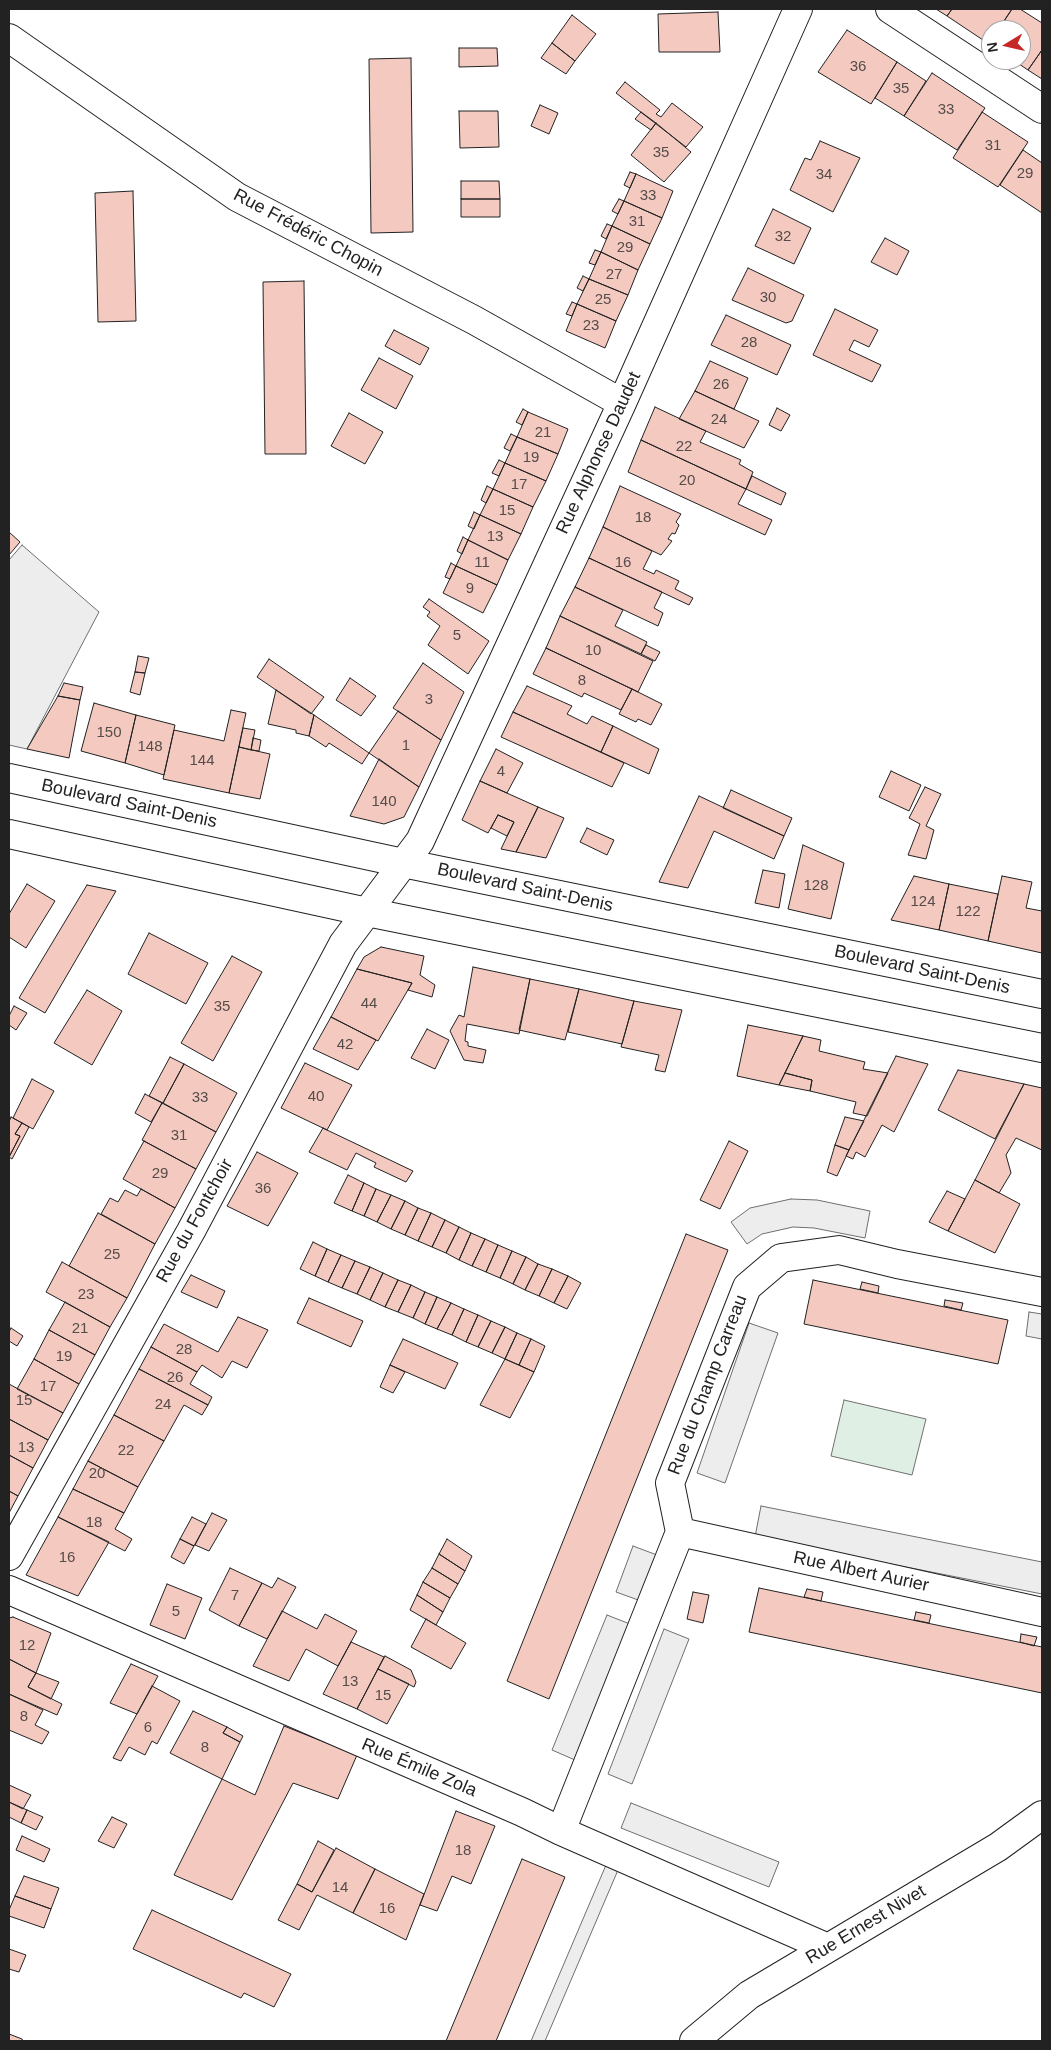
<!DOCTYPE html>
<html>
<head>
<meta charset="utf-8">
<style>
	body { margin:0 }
	#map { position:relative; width:1051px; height:2050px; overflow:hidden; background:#fff; font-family:Helvetica,sans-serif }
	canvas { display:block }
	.frame { position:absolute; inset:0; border:10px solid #222; pointer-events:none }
	.north { position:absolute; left:981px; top:20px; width:50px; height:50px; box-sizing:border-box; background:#fff; border:1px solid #a7a7a7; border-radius:50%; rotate:261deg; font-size:14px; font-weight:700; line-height:20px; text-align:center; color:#222 }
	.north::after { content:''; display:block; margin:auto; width:18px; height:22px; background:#c62828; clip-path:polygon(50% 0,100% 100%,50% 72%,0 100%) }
</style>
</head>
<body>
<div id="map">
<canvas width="1051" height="2050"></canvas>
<div class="frame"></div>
<div class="north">N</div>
</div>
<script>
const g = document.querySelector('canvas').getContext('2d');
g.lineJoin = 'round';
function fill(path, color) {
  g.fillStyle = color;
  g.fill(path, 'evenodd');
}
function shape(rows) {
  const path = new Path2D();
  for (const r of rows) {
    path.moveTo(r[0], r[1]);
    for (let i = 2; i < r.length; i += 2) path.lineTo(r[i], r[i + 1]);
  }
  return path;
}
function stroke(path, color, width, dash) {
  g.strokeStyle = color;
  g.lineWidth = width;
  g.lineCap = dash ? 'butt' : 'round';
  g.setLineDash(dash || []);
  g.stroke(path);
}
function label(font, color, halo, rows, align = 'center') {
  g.font = font + ' Helvetica,sans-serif';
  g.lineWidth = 4;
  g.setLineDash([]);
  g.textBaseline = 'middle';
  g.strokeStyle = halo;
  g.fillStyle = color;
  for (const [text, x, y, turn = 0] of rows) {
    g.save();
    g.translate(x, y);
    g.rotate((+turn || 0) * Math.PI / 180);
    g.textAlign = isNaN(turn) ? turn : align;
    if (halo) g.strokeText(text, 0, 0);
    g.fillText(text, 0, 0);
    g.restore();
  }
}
const green = shape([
	[844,1400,926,1419,912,1475,831,1456,844,1400]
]);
fill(green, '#e0efe3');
stroke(green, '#6f6f6f', 1);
const parking = shape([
	[22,545,99,612,27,749,9,745,9,560,22,545],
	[791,1199,817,1200,870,1211,865,1238,814,1228,793,1227,762,1234,747,1244,731,1222,750,1208,791,1199],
	[1029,1312,1042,1314,1042,1339,1026,1336,1029,1312],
	[749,1323,778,1333,725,1483,697,1473,749,1323],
	[761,1506,1042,1562,1042,1594,755,1537,761,1506],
	[633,1546,657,1555,641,1601,616,1592,633,1546],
	[607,1615,630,1624,575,1760,552,1750,607,1615],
	[664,1629,689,1639,632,1784,608,1774,664,1629],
	[631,1803,779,1862,769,1887,621,1828,631,1803],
	[609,1858,621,1863,545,2041,531,2041,609,1858]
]);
fill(parking, '#ededed');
stroke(parking, '#6f6f6f', 1);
const building = shape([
	[936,9,952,9,947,16,936,9],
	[952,9,1012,9,998,30,991,30,991,40,989,44,947,16,952,9],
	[1012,9,1020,9,1042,23,1042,50,1028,70,1013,60,1021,60,1021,30,998,30,1012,9],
	[718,12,720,52,659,52,658,14,718,12],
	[572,15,596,34,575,61,552,43,572,15],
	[847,30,897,62,871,104,818,72,847,30],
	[552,43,575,61,566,74,541,58,552,43],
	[459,48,497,48,498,66,459,67,459,48],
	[1042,50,1042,79,1028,70,1042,50],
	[411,58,413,232,371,233,369,59,411,58],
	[897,62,926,81,904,116,875,98,897,62],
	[932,73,985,108,957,150,904,116,932,73],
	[625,82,660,110,656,114,661,117,672,103,703,127,686,147,616,93,625,82],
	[540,105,558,113,549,134,531,126,540,105],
	[459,111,498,111,499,147,460,148,459,111],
	[641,112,656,123,651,130,635,119,641,112],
	[982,112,1028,142,998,187,953,158,982,112],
	[656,123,691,152,664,182,631,155,656,123],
	[820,141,860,158,833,212,790,190,805,158,811,160,820,141],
	[1023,150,1042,163,1042,213,1000,185,1023,150],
	[630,172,636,174,630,188,624,185,630,172],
	[636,174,673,191,662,218,624,201,636,174],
	[461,181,499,181,500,199,461,199,461,181],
	[133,191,136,321,98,322,95,193,133,191],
	[461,199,500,199,500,217,461,217,461,199],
	[619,199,624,201,618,214,612,211,619,199],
	[624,201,662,218,650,244,612,226,624,201],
	[773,209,811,228,794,264,755,246,773,209],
	[607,224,612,226,606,239,601,236,607,224],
	[612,226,650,244,638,270,601,252,612,226],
	[885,238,909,251,897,275,871,262,885,238],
	[595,250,601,252,595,265,589,263,595,250],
	[601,252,638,270,628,295,589,279,601,252],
	[748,268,804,295,792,321,786,323,732,300,748,268],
	[583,276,589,279,583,291,577,288,583,276],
	[589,279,628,295,616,321,577,304,589,279],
	[304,281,306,454,265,454,263,282,304,281],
	[572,302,577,304,572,316,566,314,572,302],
	[577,304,616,321,605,348,566,331,577,304],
	[835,309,878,330,869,347,854,340,849,350,881,365,872,382,813,355,835,309],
	[726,315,791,345,777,375,711,345,726,315],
	[394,330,429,348,420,365,385,346,394,330],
	[379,358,413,376,396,409,361,390,379,358],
	[710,361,748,378,734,409,695,391,710,361],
	[695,391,759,421,744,448,679,419,695,391],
	[655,407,706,431,700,442,741,460,739,464,753,472,746,489,641,440,655,407],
	[777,408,790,415,781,431,769,425,777,408],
	[523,409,528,412,522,425,516,422,523,409],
	[528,412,568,429,558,454,517,437,528,412],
	[349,413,383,432,365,464,331,446,349,413],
	[511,434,517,437,510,451,504,448,511,434],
	[517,437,558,454,546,481,505,463,517,437],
	[641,440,746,489,738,504,772,520,765,535,628,472,641,440],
	[499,460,505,463,499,476,492,473,499,460],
	[505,463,546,481,533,507,493,489,505,463],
	[752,476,786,493,781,505,746,489,752,476],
	[487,486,493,489,486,503,481,500,487,486],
	[620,486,681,514,676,522,679,525,675,534,672,533,668,539,672,541,661,555,603,527,620,486],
	[493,489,533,507,521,534,480,515,493,489],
	[474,512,480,515,474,529,468,526,474,512],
	[480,515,521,534,508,560,468,540,480,515],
	[603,527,652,551,643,569,654,574,656,570,679,581,675,589,693,598,689,605,589,558,603,527],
	[9,532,20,542,9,555,9,532],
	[463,537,468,540,462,554,457,551,463,537],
	[468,540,508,560,497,585,456,566,468,540],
	[589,558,662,592,654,608,663,613,658,626,575,587,589,558],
	[451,563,456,566,450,579,445,577,451,563],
	[456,566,497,585,483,613,443,593,456,566],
	[575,587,623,610,615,626,647,642,641,654,560,616,575,587],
	[429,599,489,641,468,674,428,645,440,626,427,616,430,612,423,607,429,599],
	[560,616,653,661,638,692,546,648,560,616],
	[646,645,660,652,655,661,641,654,646,645],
	[546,648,632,689,621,710,584,693,582,697,533,674,546,648],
	[138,656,149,658,145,673,135,672,138,656],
	[269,659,324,697,311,714,257,677,269,659],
	[423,663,464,692,441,740,393,708,423,663],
	[135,672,145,673,140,695,130,692,135,672],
	[350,678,376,696,361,716,336,700,350,678],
	[64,683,83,687,80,700,58,696,64,683],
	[527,686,572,706,567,714,587,724,592,716,613,726,601,752,513,712,527,686],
	[632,689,662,704,651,725,638,719,636,722,619,714,632,689],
	[276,690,314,715,309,736,296,733,296,730,268,724,276,690],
	[58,696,80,700,69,758,27,749,58,696],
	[94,703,136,715,125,763,81,751,94,703],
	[231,710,246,713,229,793,163,779,174,730,224,741,231,710],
	[398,711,441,740,419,787,369,753,398,711],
	[513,712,624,763,612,787,501,737,513,712],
	[136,715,175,725,164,775,125,763,136,715],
	[314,715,369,753,362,764,329,743,326,747,309,736,314,715],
	[613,726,659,749,649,774,601,752,613,726],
	[243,728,255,730,251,750,239,747,243,728],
	[253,738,261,740,259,751,251,750,253,738],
	[239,747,270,754,260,799,229,793,239,747],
	[496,749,523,763,507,793,480,781,496,749],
	[379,759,419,787,404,817,384,824,350,816,379,759],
	[891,771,921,785,909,811,879,797,891,771],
	[480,781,538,807,516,852,501,849,514,822,498,815,488,833,462,820,480,781],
	[925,787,941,794,926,826,934,830,926,859,908,855,920,824,909,818,925,787],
	[731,790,792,818,784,836,723,808,731,790],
	[699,796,784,836,774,859,714,831,688,888,659,882,699,796],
	[538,807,564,818,546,858,516,852,538,807],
	[498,815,514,822,507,836,491,828,498,815],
	[587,828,614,840,607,855,580,842,587,828],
	[803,845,844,863,831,919,788,909,803,845],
	[763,870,785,874,779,908,755,903,763,870],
	[914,876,949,884,939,930,891,920,914,876],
	[1002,876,1032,882,1026,908,1042,911,1042,953,988,941,1002,876],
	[27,884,55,901,26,948,9,937,9,914,27,884],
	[949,884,998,894,988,941,939,930,949,884],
	[87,885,116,891,45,1013,19,998,87,885],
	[149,933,208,963,186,1004,128,974,149,933],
	[381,947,424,956,420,975,435,985,432,997,408,990,412,983,357,969,364,957,381,947],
	[232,956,262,972,213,1061,181,1043,232,956],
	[473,967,530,979,519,1034,467,1024,465,1041,468,1042,468,1046,486,1050,483,1063,464,1060,450,1031,459,1015,464,1017,473,967],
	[357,969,412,983,378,1041,331,1017,357,969],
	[530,979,579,989,565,1040,519,1030,530,979],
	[579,989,634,1001,622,1044,568,1032,579,989],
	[87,990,122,1011,92,1065,54,1043,87,990],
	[634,1001,682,1010,665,1072,655,1070,659,1055,621,1047,634,1001],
	[14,1006,27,1013,16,1030,9,1025,9,1016,14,1006],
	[331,1017,376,1040,358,1070,313,1049,331,1017],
	[748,1025,803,1036,779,1085,737,1076,748,1025],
	[427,1029,449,1040,435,1069,411,1058,427,1029],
	[803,1036,821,1040,819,1051,865,1062,863,1069,888,1073,867,1116,853,1113,856,1102,810,1091,812,1080,785,1073,803,1036],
	[896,1056,928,1064,894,1132,882,1125,865,1157,856,1152,853,1159,846,1156,896,1056],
	[170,1057,184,1064,163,1103,149,1096,170,1057],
	[305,1063,352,1085,327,1130,281,1108,305,1063],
	[184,1064,237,1093,216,1132,163,1103,184,1064],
	[958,1070,1024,1084,995,1139,938,1110,958,1070],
	[785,1073,812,1080,810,1091,779,1085,785,1073],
	[32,1079,54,1091,33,1129,13,1118,32,1079],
	[1024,1084,1042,1088,1042,1150,1016,1138,1006,1155,1011,1173,999,1193,975,1180,1024,1084],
	[145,1094,162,1103,151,1122,135,1113,145,1094],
	[162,1103,216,1132,196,1169,142,1140,162,1103],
	[11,1117,22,1123,15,1134,20,1136,9,1157,9,1122,11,1117],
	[845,1117,864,1121,849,1150,835,1145,845,1117],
	[22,1123,29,1127,12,1159,9,1157,20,1136,15,1134,22,1123],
	[323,1128,327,1130,413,1171,406,1182,374,1167,376,1163,356,1153,347,1170,309,1152,323,1128],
	[144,1141,196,1169,175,1208,123,1179,144,1141],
	[729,1141,748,1151,720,1209,700,1200,729,1141],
	[835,1145,849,1150,837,1176,827,1172,835,1145],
	[257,1152,298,1173,268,1226,227,1206,257,1152],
	[348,1175,364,1183,352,1211,334,1203,348,1175],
	[975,1180,1020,1204,995,1253,948,1231,975,1180],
	[364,1183,376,1189,364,1216,352,1211,364,1183],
	[141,1189,175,1208,155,1244,101,1214,110,1198,118,1202,125,1190,137,1196,141,1189],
	[376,1189,391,1195,377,1222,364,1216,376,1189],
	[947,1191,965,1199,948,1231,929,1222,947,1191],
	[391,1195,405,1201,391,1229,377,1222,391,1195],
	[405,1201,418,1208,405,1235,391,1229,405,1201],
	[418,1208,431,1213,418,1241,405,1235,418,1208],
	[98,1213,155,1244,127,1298,69,1266,98,1213],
	[431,1213,445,1220,432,1247,418,1241,431,1213],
	[445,1220,459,1227,446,1253,432,1247,445,1220],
	[459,1227,471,1233,459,1260,446,1253,459,1227],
	[471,1233,485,1239,472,1266,459,1260,471,1233],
	[686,1234,728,1250,549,1699,507,1681,686,1234],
	[485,1239,498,1245,486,1272,472,1266,485,1239],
	[313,1242,327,1249,315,1276,300,1269,313,1242],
	[498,1245,512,1251,500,1278,486,1272,498,1245],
	[327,1249,341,1255,328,1282,315,1276,327,1249],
	[512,1251,526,1257,513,1284,500,1278,512,1251],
	[341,1255,355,1261,342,1288,328,1282,341,1255],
	[526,1257,538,1264,525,1290,513,1284,526,1257],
	[355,1261,370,1267,357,1294,342,1288,355,1261],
	[62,1262,127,1298,110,1327,46,1292,62,1262],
	[538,1264,552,1269,539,1296,525,1290,538,1264],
	[370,1267,383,1273,370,1300,357,1294,370,1267],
	[552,1269,568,1276,554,1303,539,1296,552,1269],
	[383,1273,398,1280,385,1307,370,1300,383,1273],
	[191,1275,225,1291,217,1308,181,1292,191,1275],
	[568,1276,581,1283,567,1309,554,1303,568,1276],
	[398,1280,411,1285,398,1312,385,1307,398,1280],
	[813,1280,1008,1320,998,1364,804,1324,813,1280],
	[862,1282,879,1286,878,1293,860,1289,862,1282],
	[411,1285,425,1292,413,1318,398,1312,411,1285],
	[425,1292,437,1297,425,1324,413,1318,425,1292],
	[437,1297,451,1303,437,1329,425,1324,437,1297],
	[309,1298,363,1321,351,1347,297,1323,309,1298],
	[945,1300,963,1303,961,1310,944,1306,945,1300],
	[65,1302,110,1327,95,1355,49,1330,65,1302],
	[451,1303,464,1309,452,1335,437,1329,451,1303],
	[464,1309,478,1315,466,1342,452,1335,464,1309],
	[478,1315,491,1321,478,1347,466,1342,478,1315],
	[238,1317,268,1330,247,1368,232,1361,222,1378,202,1365,197,1372,151,1347,164,1324,218,1352,238,1317],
	[491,1321,505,1327,492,1353,478,1347,491,1321],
	[505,1327,517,1333,505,1359,492,1353,505,1327],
	[11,1328,23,1336,17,1346,9,1341,9,1332,11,1328],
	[49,1330,95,1355,79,1384,34,1359,49,1330],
	[517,1333,531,1339,519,1365,505,1359,517,1333],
	[403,1339,458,1363,445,1389,390,1365,403,1339],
	[531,1339,545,1346,534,1372,519,1365,531,1339],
	[151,1347,197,1372,190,1384,212,1397,208,1405,139,1369,151,1347],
	[34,1359,79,1384,63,1413,17,1389,34,1359],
	[505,1359,534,1372,510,1418,480,1405,505,1359],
	[390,1365,405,1372,393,1393,380,1387,390,1365],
	[139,1369,208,1405,202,1415,184,1405,164,1441,114,1415,139,1369],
	[9,1384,63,1413,48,1440,9,1419,9,1384],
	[114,1415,164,1441,138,1487,88,1461,114,1415],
	[9,1419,48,1440,33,1468,9,1455,9,1419],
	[9,1455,33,1468,18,1496,9,1491,9,1455],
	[88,1461,138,1487,124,1513,73,1489,88,1461],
	[73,1489,124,1513,115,1529,132,1539,125,1551,58,1517,73,1489],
	[9,1491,18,1496,9,1513,9,1491],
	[212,1513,227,1520,209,1551,195,1545,212,1513],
	[58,1517,109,1542,78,1596,26,1575,58,1517],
	[192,1517,206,1524,194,1546,180,1539,192,1517],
	[180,1539,194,1546,184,1564,171,1557,180,1539],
	[447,1539,472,1556,465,1571,439,1554,447,1539],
	[439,1554,465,1571,458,1584,432,1568,439,1554],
	[230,1568,262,1583,239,1626,209,1610,230,1568],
	[432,1568,458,1584,450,1598,423,1582,432,1568],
	[278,1578,296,1587,267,1639,239,1626,262,1583,272,1588,278,1578],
	[423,1582,450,1598,443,1612,417,1595,423,1582],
	[167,1584,202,1598,185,1639,150,1625,167,1584],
	[759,1588,1042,1647,1042,1693,749,1632,759,1588],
	[807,1589,823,1592,821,1601,804,1597,807,1589],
	[693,1592,709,1595,703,1623,687,1619,693,1592],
	[417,1595,443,1612,436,1625,410,1610,417,1595],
	[282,1611,317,1629,325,1614,357,1631,338,1666,306,1649,289,1681,253,1666,282,1611],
	[916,1612,931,1615,929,1623,914,1620,916,1612],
	[13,1617,51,1633,36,1673,9,1659,9,1618,13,1617],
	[426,1619,466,1643,451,1669,411,1647,426,1619],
	[1021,1634,1037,1637,1034,1646,1020,1642,1021,1634],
	[351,1642,384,1657,357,1709,323,1694,351,1642],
	[385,1656,411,1670,416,1682,414,1687,378,1669,385,1656],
	[9,1659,36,1673,28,1687,62,1704,57,1715,9,1694,9,1659],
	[131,1664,158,1676,137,1714,110,1703,131,1664],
	[378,1669,409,1684,387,1724,357,1709,378,1669],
	[36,1673,59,1682,51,1699,28,1687,36,1673],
	[152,1686,180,1701,157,1744,152,1741,145,1755,129,1747,121,1761,113,1758,152,1686],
	[9,1694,43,1710,35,1725,49,1732,42,1744,9,1730,9,1694],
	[193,1711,227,1727,223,1733,240,1742,222,1779,170,1753,193,1711],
	[284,1726,357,1755,338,1799,293,1783,232,1900,174,1875,222,1779,255,1795,284,1726],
	[227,1727,243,1736,240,1742,223,1733,227,1727],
	[9,1785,31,1795,23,1809,9,1802,9,1785],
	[9,1802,27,1810,21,1823,9,1817,9,1802],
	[27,1810,43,1817,36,1830,21,1823,27,1810],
	[456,1811,495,1826,471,1884,452,1876,437,1911,420,1905,456,1811],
	[112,1817,127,1824,114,1848,98,1841,112,1817],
	[22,1836,50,1849,44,1862,16,1850,22,1836],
	[318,1841,334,1850,312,1892,297,1884,318,1841],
	[336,1848,375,1869,353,1913,317,1895,299,1930,278,1920,297,1884,312,1892,336,1848],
	[522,1859,565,1877,496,2041,446,2041,522,1859],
	[375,1869,424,1894,406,1940,353,1913,375,1869],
	[24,1876,59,1888,51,1909,15,1896,24,1876],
	[15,1896,51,1909,44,1928,9,1916,9,1910,15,1896],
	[152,1910,291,1974,274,2007,244,1993,241,1998,133,1949,152,1910],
	[9,1949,26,1955,19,1972,9,1969,9,1949],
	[9,2034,22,2039,23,2041,9,2041,9,2034]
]);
fill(building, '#f3c9c0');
stroke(building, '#222', 1);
const street = shape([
	[890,9,1042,109],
	[9,38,237,197,474,320,622,403],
	[680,1532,1042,1612],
	[9,1556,191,1231,343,944,420,841,622,403,798,9],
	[9,1590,522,1812,561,1831,828,1948],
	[561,1831,680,1532,670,1483,747,1287,781,1258,839,1250,897,1264,1042,1292],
	[694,2041,749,1995,998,1847,1042,1815]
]);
const secondary = shape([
	[9,778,403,863,1042,994],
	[9,834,367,912,1042,1048]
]);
stroke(street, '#222', 30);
stroke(secondary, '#222', 30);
stroke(street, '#fff', 28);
stroke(secondary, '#fff', 28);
label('15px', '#564c4a', null, [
	["36",858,67],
	["35",901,89],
	["33",946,110],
	["31",993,146],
	["35",661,153],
	["29",1025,174],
	["34",824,175],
	["33",648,196],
	["31",637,222],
	["32",783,237],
	["29",625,248],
	["27",614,275],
	["30",768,298],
	["25",603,300],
	["23",591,326],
	["28",749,343],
	["26",721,385],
	["24",719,420],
	["21",543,433],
	["22",684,447],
	["19",531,458],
	["20",687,481],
	["17",519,485],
	["15",507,511],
	["18",643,518],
	["13",495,537],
	["11",482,563],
	["16",623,563],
	["9",470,589],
	["5",457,636],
	["10",593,651],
	["8",582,681],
	["3",429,700],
	["150",109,733],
	["1",406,746],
	["148",150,747],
	["144",202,761],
	["4",501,772],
	["140",384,802],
	["128",816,886],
	["124",923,902],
	["122",968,912],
	["44",369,1004],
	["35",222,1007],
	["42",345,1045],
	["40",316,1097],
	["33",200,1098],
	["31",179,1136],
	["29",160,1174],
	["36",263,1189],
	["25",112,1255],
	["23",86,1295],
	["21",80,1329],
	["28",184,1350],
	["19",64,1357],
	["26",175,1378],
	["17",48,1387],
	["15",24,1401],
	["24",163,1405],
	["13",26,1448],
	["22",126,1451],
	["20",97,1474],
	["18",94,1523],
	["16",67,1558],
	["7",235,1596],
	["5",176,1612],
	["12",27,1646],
	["13",350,1682],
	["15",383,1696],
	["8",24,1717],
	["6",148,1728],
	["8",205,1748],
	["18",463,1851],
	["14",340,1888],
	["16",387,1909]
]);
label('18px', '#222', '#fff', [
	["Rue Frédéric Chopin",308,233,28],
	["Rue Alphonse Daudet",599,453,-65],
	["Boulevard Saint-Denis",129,804,12],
	["Boulevard Saint-Denis",525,888,12],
	["Boulevard Saint-Denis",922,970,12],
	["Rue du Fontchoir",195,1221,-61],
	["Rue du Champ Carreau",708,1385,-69],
	["Rue Albert Aurier",861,1572,12],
	["Rue Émile Zola",419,1768,23],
	["Rue Ernest Nivet",866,1925,-31]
]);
</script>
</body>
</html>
